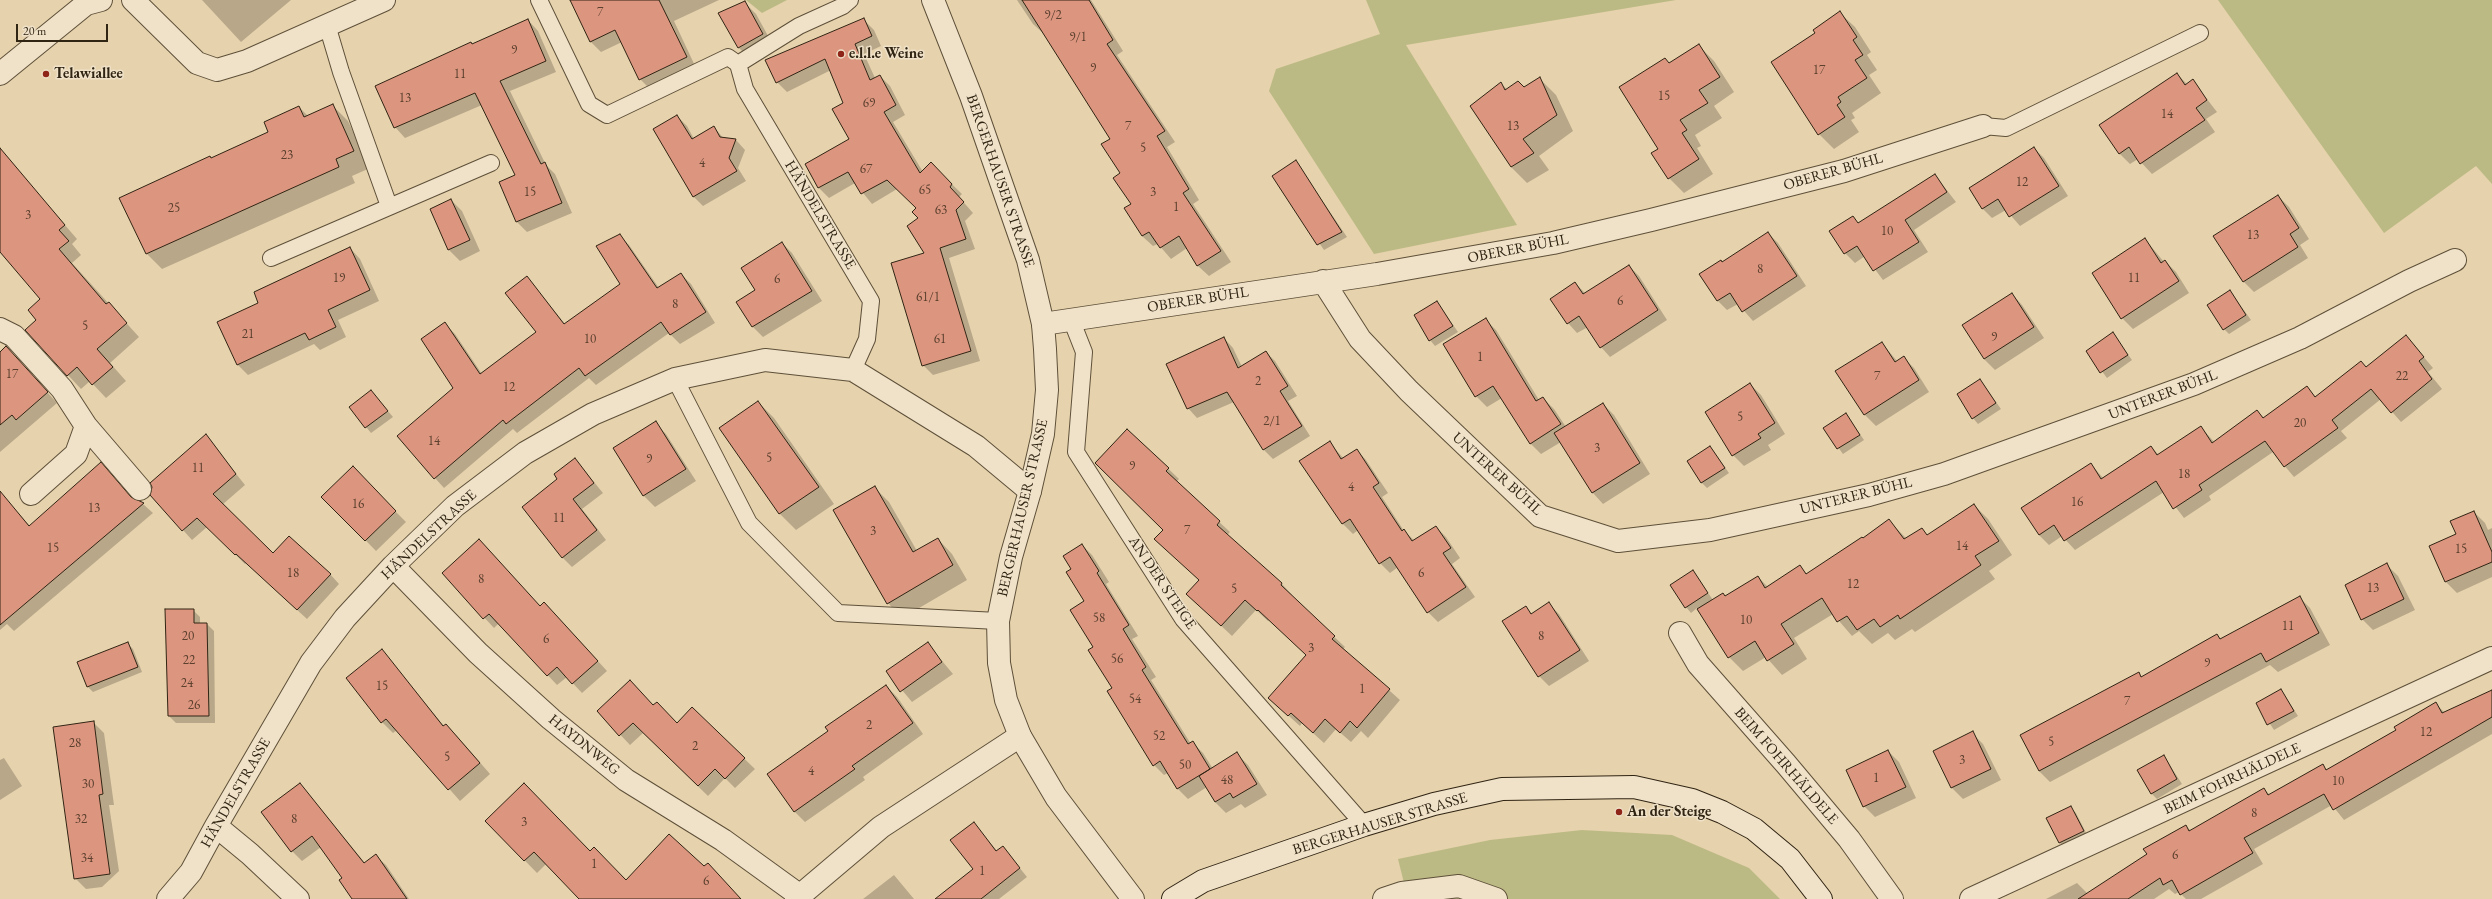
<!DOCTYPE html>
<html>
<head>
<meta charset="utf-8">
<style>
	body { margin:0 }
	#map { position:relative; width:2492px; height:899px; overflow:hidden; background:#e6d2ac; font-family:"EB Garamond",serif }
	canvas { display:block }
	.scale { position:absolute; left:16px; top:24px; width:92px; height:18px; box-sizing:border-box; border:2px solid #302413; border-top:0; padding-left:5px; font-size:12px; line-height:14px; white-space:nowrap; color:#302413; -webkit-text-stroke:3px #efe2c9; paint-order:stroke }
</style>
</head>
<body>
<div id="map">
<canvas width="2492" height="899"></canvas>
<div class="scale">20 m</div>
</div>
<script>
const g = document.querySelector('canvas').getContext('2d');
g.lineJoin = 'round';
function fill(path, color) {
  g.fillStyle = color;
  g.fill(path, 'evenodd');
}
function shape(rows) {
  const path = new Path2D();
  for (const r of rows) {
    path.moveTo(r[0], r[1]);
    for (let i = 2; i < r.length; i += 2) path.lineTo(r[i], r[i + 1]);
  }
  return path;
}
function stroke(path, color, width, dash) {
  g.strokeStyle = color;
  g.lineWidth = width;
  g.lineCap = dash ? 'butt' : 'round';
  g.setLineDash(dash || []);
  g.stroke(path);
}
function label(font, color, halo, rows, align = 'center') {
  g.font = font + ' "EB Garamond",serif';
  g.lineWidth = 3;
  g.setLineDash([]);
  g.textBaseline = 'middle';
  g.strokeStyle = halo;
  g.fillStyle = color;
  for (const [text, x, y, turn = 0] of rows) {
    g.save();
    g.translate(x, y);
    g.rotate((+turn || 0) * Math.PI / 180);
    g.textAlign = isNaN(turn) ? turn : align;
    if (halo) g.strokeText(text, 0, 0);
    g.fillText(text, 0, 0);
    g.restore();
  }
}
fill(shape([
	[746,0,787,0,762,13],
	[1366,0,1676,0,1406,45,1517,225,1374,254,1269,91,1276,69,1380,34],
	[2218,0,2492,0,2492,184,2476,166,2384,233],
	[1582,830,1672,835,1749,868,1780,899,1408,899,1398,859,1490,840]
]), '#bcba84');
fill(shape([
	[202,0,291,0,241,42],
	[571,0,719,0,674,21,696,68,650,89,640,79,622,42,601,52,591,42],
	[1017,0,1091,0,1123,51,1117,55,1175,142,1167,147,1199,200,1193,204,1231,262,1209,276,1198,266,1187,248,1171,259,1158,244,1153,246,1142,236,1111,139,1044,34,1033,24],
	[745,3,756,14,773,45,750,59,739,48],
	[1840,13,1855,27,1871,52,1867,55,1877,70,1869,75,1881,93,1852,113,1855,118,1851,120,1859,132,1834,149,1819,134,1816,33],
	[528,20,538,31,556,72,510,91,546,165,555,174,572,213,527,232,517,222,500,182,516,176,482,105,405,138,395,127,472,44],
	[864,20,874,30,881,46,864,54,875,78,880,76,890,86,905,115,893,122,923,172,931,164,962,194,959,197,973,213,965,221,975,249,949,258,980,361,933,375,923,365,925,253,917,208,897,189,872,204,855,183,829,198,819,188,806,164,850,140,844,103,831,70,787,92,777,82],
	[1698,45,1714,61,1734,92,1714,106,1722,118,1695,135,1701,146,1697,148,1713,174,1684,193,1669,178,1659,149,1669,64],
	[2177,74,2187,84,2193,81,2217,112,2206,119,2215,132,2152,174,2138,159,2130,164,2119,153],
	[1540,79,1556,95,1573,131,1539,156,1549,170,1527,183,1511,167,1501,84,1507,89,1524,89],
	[332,105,348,121,370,168,352,176,355,183,162,269,146,253,269,132,299,107,308,116],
	[677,116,687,126,694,139,714,127,724,139,736,140,745,150,738,168,746,181,703,206,693,196],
	[2034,148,2044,158,2068,196,2020,226,2006,210,1992,218,1982,208],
	[0,150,77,239,72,244,81,255,72,263,139,337,110,363,126,381,106,398,90,381,81,389,26,330,38,320,41,299,0,250],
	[1296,162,1347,237,1324,250,1274,176],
	[1935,175,1956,202,1914,230,1928,252,1883,280,1865,256,1855,263,1845,253,1852,217,1859,224],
	[2278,196,2289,207,2309,239,2300,245,2308,258,2254,292,2243,281],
	[451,200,462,211,480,251,460,261,449,250],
	[1768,233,1778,243,1806,286,1753,321,1738,304,1727,310,1718,301,1700,274,1723,263],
	[619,235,629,245,659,288,681,274,691,284,715,323,680,344,669,333,596,385,589,378,517,433,513,429,444,488,435,478,454,388,445,324,455,334,482,374,537,332,527,277,565,324,622,284],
	[2145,239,2164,262,2165,261,2176,272,2189,293,2133,329,2122,318],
	[782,243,792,253,822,301,763,337,753,327,757,290],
	[350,248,360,259,379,301,338,320,346,337,320,350,314,344,248,375,237,364,260,303],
	[1629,266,1639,276,1667,320,1610,357,1601,347,1588,327,1577,333,1568,323,1575,283,1586,294],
	[2230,291,2251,320,2229,334,2224,329],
	[2012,294,2022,305,2044,338,1995,370,1984,359],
	[1437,302,1458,332,1435,346,1430,340],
	[1485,319,1496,330,1539,400,1543,398,1554,409,1566,427,1603,404,1614,415,1650,474,1603,504,1593,493,1561,442,1541,454,1530,443,1502,398,1487,407,1476,396],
	[2113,334,2132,360,2107,378,2087,351],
	[2406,336,2433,368,2428,372,2442,389,2401,422,2381,399,2341,431,2347,438,2294,477,2273,452,2209,496,2211,500,2184,518,2164,492,2075,550,2062,536,2049,545,2039,535,2091,464,2103,478,2151,447,2159,455,2201,427,2215,443,2257,411,2264,418,2306,387,2316,397,2367,368],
	[1224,338,1233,348,1242,367,1266,352,1275,361,1297,396,1288,401,1310,436,1273,459,1264,450,1234,402,1197,418,1188,408],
	[1882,343,1897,361,1903,357,1914,368,1929,392,1876,426,1865,415],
	[0,353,16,358,57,403,0,452],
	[1980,380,2001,409,1978,424,1973,418],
	[1750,384,1761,395,1785,434,1768,445,1771,450,1744,466,1733,455],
	[371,391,393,417,371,433,350,407],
	[758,402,774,418,834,504,796,530,780,514,720,428],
	[1846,414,1864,440,1843,454,1824,428],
	[655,423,666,434,696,481,655,507,644,496,614,449],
	[1128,430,1179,479,1176,482,1230,532,1227,535,1282,584,1292,595,1291,596,1345,647,1343,649,1400,700,1368,738,1361,731,1351,742,1336,729,1324,743,1302,723,1300,726,1280,708,1307,656,1269,620,1268,621,1256,610,1232,636,1198,604,1200,580,1164,530],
	[206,436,245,485,222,505,273,555,330,574,339,584,307,619,246,563,245,564,207,527,192,540,183,530,153,487],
	[1330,443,1344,459,1357,450,1366,460,1388,493,1382,497,1404,531,1415,541,1436,527,1446,537,1460,558,1452,564,1475,597,1438,622,1428,612,1398,567,1390,573,1380,563,1358,530,1353,534,1343,524,1301,461],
	[1710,447,1729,473,1707,488,1701,482],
	[575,459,603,493,582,509,606,540,572,567,562,557,559,479],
	[363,479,406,522,376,551,323,497],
	[874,487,889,502,917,551,938,539,952,554,967,580,902,618,888,603],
	[132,499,143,504,153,513,14,631,7,624,0,630,0,513,10,504,30,526],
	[1974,505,1988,519,2012,555,1989,571,1995,579,1915,632,1912,629,1895,640,1888,633,1872,644,1859,631,1852,636,1833,614,1794,638,1807,659,1782,675,1766,657,1743,671,1729,657,1697,608,1691,613,1686,607,1693,571,1713,600,1726,597,1758,577,1768,587,1800,566,1807,574,1889,521,1907,539,1922,529,1928,536],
	[2474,512,2485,523,2488,530,2492,528,2492,577,2457,593,2446,582,2431,546,2458,534],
	[1082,545,1092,555,1109,582,1106,584,1138,636,1132,639,1156,677,1151,680,1191,744,1192,742,1203,753,1213,769,1237,754,1248,765,1267,795,1245,808,1241,804,1226,813,1215,802,1207,787,1188,799,1178,789,1168,773,1164,775,1154,765,1095,648,1086,601,1072,570],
	[2387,565,2398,576,2415,610,2373,630,2362,619],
	[443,573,554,613,607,671,582,693,567,677,557,685,499,623,494,628],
	[2299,597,2310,608,2330,645,2278,672,2270,665,2050,782,2039,771,2139,674,2142,677,2217,635,2221,639],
	[1549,604,1559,614,1589,661,1549,686,1539,676,1526,607,1532,614],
	[193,610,200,617,200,624,207,624,214,631,215,723,176,723,169,716],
	[927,643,953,674,912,702,887,672],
	[128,644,133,649,142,672,93,692,88,687],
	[382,651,444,726,446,725,457,736,490,774,460,801,397,730,393,733,382,722,347,678],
	[886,686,897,697,923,734,863,777,865,780,805,822,794,811,830,731],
	[2281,690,2298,716,2274,730,2257,704],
	[2492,691,2492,734,2344,820,2332,805,2254,849,2263,864,2201,899,2186,899,2179,892,2175,894,2169,889,2154,899,2046,899,2077,883,2088,894,2148,855,2186,826,2191,831,2264,789,2270,795,2323,765,2327,770,2397,730,2436,704,2445,713],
	[653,706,677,724,692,708,755,769,735,788,725,778,708,796,643,733,630,745,598,711],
	[93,722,104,733,114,805,109,805,119,871,102,887,86,889,75,878],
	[1972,733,1983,744,2001,780,1963,799,1952,788,1934,752],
	[1888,751,1899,762,1916,798,1875,817,1864,806],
	[2164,756,2182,784,2157,799,2152,794],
	[4,758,22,786,0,800,0,760],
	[300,784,365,863,376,856,386,865,409,899,353,899,344,878,321,847,302,861,292,851,263,812],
	[2071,808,2076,813,2088,837,2065,848,2060,843],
	[486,821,626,882,740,899,581,899,546,864,537,873],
	[974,823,997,851,1003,847,1027,877,999,899,953,899,975,869],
	[894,875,914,899,863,899]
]), '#0003');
const building = shape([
	[570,0,659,0,687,57,639,80,615,30,590,42,570,0],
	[1022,0,1089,0,1113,40,1107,44,1165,131,1157,136,1189,189,1183,193,1221,251,1197,266,1179,236,1160,248,1149,232,1142,236,1124,208,1131,204,1113,178,1120,173,1101,144,1110,139,1022,0],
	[745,1,763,34,738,48,718,13,745,1],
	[1840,11,1857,37,1853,40,1863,55,1855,60,1867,78,1838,97,1841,102,1837,105,1845,117,1818,135,1771,62,1815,33,1813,30,1840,11],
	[864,18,872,36,855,44,870,80,880,75,896,105,884,112,920,173,931,162,952,184,950,187,964,202,956,210,966,239,940,248,971,351,922,366,891,263,924,253,907,226,918,218,912,212,916,208,887,180,861,194,848,172,818,188,805,164,849,139,832,109,843,103,825,59,776,83,765,60,864,18],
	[528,19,546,61,500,81,541,164,545,162,562,203,516,222,499,182,515,175,475,93,394,128,375,86,471,42,472,44,528,19],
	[1699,44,1720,77,1699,90,1708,103,1680,120,1687,130,1682,133,1699,159,1668,179,1651,153,1658,149,1619,87,1665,58,1669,63,1699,44],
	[2177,73,2185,85,2193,79,2207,100,2196,108,2205,120,2140,164,2129,147,2119,154,2099,125,2177,73],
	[1540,77,1557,115,1523,139,1534,153,1511,167,1470,106,1501,82,1505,90,1518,81,1524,87,1540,77],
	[333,104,354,151,336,159,339,167,146,254,119,198,210,156,211,158,268,132,264,122,299,106,304,117,333,104],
	[677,115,692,139,714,126,720,137,736,139,729,158,737,171,693,197,653,129,677,115],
	[2034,147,2059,186,2009,217,1998,199,1982,209,1969,188,2034,147],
	[0,148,65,225,59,230,69,241,59,249,106,304,109,302,127,323,97,349,113,367,92,385,77,367,67,376,25,330,36,320,28,310,40,299,0,252,0,148],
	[1296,160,1342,232,1317,245,1272,176,1296,160],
	[1935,174,1947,192,1905,220,1919,242,1873,271,1857,246,1844,254,1829,231,1853,216,1858,223,1935,174],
	[2278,195,2299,228,2290,234,2298,247,2243,282,2213,236,2278,195],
	[451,199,470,240,448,250,430,209,451,199],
	[1768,232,1797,276,1742,312,1730,293,1717,301,1699,274,1721,260,1722,262,1768,232],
	[620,234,657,288,681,273,706,312,670,335,661,322,585,376,579,368,506,424,503,420,434,479,397,436,453,388,421,339,445,322,480,374,536,332,505,293,527,276,564,324,620,284,596,246,620,234],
	[2145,238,2161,263,2165,260,2179,281,2121,319,2092,273,2145,238],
	[782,242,812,291,752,327,736,302,755,290,741,268,782,242],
	[350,247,370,290,328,310,336,327,309,340,305,333,237,365,217,322,258,303,254,292,350,247],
	[1629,265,1658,310,1600,348,1579,316,1567,324,1550,299,1575,282,1583,294,1629,265],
	[2230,290,2246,315,2223,330,2207,305,2230,290],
	[2012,293,2034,327,1984,359,1962,325,2012,293],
	[1437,301,1453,326,1429,341,1414,315,1437,301],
	[1486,318,1536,401,1543,397,1561,424,1530,444,1493,386,1475,397,1443,344,1486,318],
	[2113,332,2128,355,2100,373,2086,351,2113,332],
	[2406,335,2424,357,2419,361,2432,379,2391,413,2371,389,2332,420,2338,428,2284,467,2265,441,2199,485,2202,490,2173,509,2156,481,2064,541,2054,525,2039,535,2021,508,2091,463,2101,479,2151,446,2157,455,2201,426,2212,443,2257,410,2263,418,2307,386,2315,397,2361,361,2366,367,2406,335],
	[1224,337,1238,368,1266,351,1288,386,1280,391,1302,426,1263,450,1227,392,1187,409,1166,364,1224,337],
	[1882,342,1895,362,1904,356,1919,380,1864,415,1835,371,1882,342],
	[6,346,48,392,16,420,12,415,0,425,0,352,6,346],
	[1980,379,1996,403,1972,419,1957,394,1980,379],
	[1750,383,1775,423,1758,434,1761,438,1732,456,1705,412,1750,383],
	[371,390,388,411,365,428,349,407,371,390],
	[758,401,819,487,779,514,719,428,758,401],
	[1603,403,1640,463,1592,493,1554,433,1603,403],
	[1846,413,1860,435,1837,449,1823,428,1846,413],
	[656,421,686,469,643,496,613,448,656,421],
	[1127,429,1169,468,1166,471,1220,521,1217,525,1282,583,1281,585,1335,636,1332,639,1390,689,1357,728,1350,721,1340,733,1325,719,1313,733,1291,713,1288,716,1268,698,1306,655,1258,610,1257,611,1245,600,1221,626,1186,594,1199,580,1154,539,1163,530,1095,463,1127,429],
	[206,434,236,474,213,494,273,553,289,536,331,574,297,610,236,554,235,555,197,518,182,531,150,495,152,487,150,483,206,434],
	[1330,441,1341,459,1357,449,1379,483,1373,487,1402,531,1404,529,1412,541,1436,526,1451,548,1443,553,1466,587,1427,613,1390,557,1379,564,1350,519,1342,524,1299,461,1330,441],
	[1710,446,1725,468,1701,483,1687,461,1710,446],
	[575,458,594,483,573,499,597,530,562,558,522,507,557,479,554,474,575,458],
	[101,462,131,497,144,503,0,625,0,491,29,526,101,462],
	[353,466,396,511,365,541,321,497,353,466],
	[875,486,913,552,938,538,953,565,887,604,833,510,875,486],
	[1974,504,1999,541,1975,556,1981,565,1900,619,1898,615,1880,627,1874,619,1857,630,1847,616,1837,622,1822,598,1781,624,1794,644,1767,661,1755,641,1728,658,1697,609,1723,593,1725,596,1758,576,1765,588,1800,565,1806,574,1862,537,1863,538,1889,519,1904,539,1922,528,1927,535,1974,504],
	[2474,511,2492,552,2492,562,2445,582,2429,546,2456,534,2450,521,2474,511],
	[479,539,540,606,544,602,598,661,572,684,557,667,547,676,489,614,483,619,442,573,479,539],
	[1082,544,1099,571,1097,573,1129,625,1123,629,1146,667,1142,670,1188,744,1193,741,1210,769,1177,789,1160,761,1153,766,1107,691,1112,688,1088,650,1093,647,1070,610,1084,601,1066,572,1071,569,1063,556,1082,544],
	[2387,563,2404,599,2361,620,2345,585,2387,563],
	[1693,570,1708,593,1685,608,1670,585,1693,570],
	[2300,596,2319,633,2266,662,2261,653,2039,771,2020,735,2139,672,2141,677,2217,634,2220,639,2300,596],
	[1549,602,1580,650,1538,677,1502,621,1526,606,1531,614,1549,602],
	[165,609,194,609,194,623,207,623,209,716,168,716,165,609],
	[128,642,138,667,87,687,77,662,128,642],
	[928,642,942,662,900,692,886,671,928,642],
	[382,649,443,726,446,724,480,763,448,790,386,719,381,723,346,678,382,649],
	[630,680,653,705,657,702,677,723,692,707,745,758,725,779,715,769,698,786,633,723,619,736,597,711,630,680],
	[886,685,913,723,852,766,855,769,794,812,767,774,828,731,825,727,886,685],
	[2281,689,2294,711,2267,725,2256,703,2281,689],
	[2492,690,2492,717,2333,810,2324,794,2244,838,2253,853,2180,895,2172,880,2163,885,2160,878,2128,899,2078,899,2147,854,2143,849,2186,825,2189,831,2264,788,2268,795,2323,764,2326,770,2396,730,2394,727,2436,702,2442,713,2492,690],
	[94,721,103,794,99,795,110,874,74,879,53,727,94,721],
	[1973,731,1991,769,1951,788,1933,751,1973,731],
	[1888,750,1906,787,1863,807,1846,770,1888,750],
	[1237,752,1257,784,1233,798,1230,793,1215,802,1199,776,1237,752],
	[2164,755,2177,779,2151,794,2137,770,2164,755],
	[300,783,364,863,376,854,407,899,352,899,339,880,342,878,312,836,291,852,261,812,300,783],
	[524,783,590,851,594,847,626,880,669,834,704,866,708,863,741,899,579,899,534,852,524,861,485,821,524,783],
	[2071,806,2084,831,2059,843,2046,818,2071,806],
	[974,822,996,851,1003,846,1020,868,981,899,935,899,973,869,950,840,974,822]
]);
fill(building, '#dc957f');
stroke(building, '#302413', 1);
const service = shape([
	[539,0,589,104,607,115,728,57,738,64],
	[327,25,341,72,389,206],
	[738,64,745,89,871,301,867,339,853,370],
	[738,64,799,26,843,6,850,0],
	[1983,126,2006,128,2200,33],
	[271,258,491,163],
	[1071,319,1084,352,1076,452,1183,619,1364,825],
	[675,379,749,523,838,613,998,621]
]);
const minor = shape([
	[133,0,197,63,217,70,247,61,384,0],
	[0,74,86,4,101,0],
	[1323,281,1360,339,1409,391,1540,516,1618,541,1710,530,1869,495,1944,474,2194,384,2300,338,2409,281,2455,260],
	[1043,324,1377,274,1553,243,1651,220,1844,171,1983,126],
	[0,329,14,336,62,389,86,426,76,454,31,494],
	[86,426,140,489],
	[393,566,478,653,551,719,626,780,723,840,799,895],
	[1680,633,1698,664,1786,764,1849,839,1892,899],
	[216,826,250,854,298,899],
	[168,899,191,872,216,826,311,663,345,618,393,566,455,506,525,453,593,414,675,379,765,360,853,370,976,446,1030,491],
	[796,899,881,827,1020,736],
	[1384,899,1402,893,1459,886,1496,899],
	[1971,899,2492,658]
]);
const tertiary = shape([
	[933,0,971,96,1028,260,1043,324,1045,349,1047,390,1043,434,1030,491,1011,557,998,621,999,663,1006,700,1020,736,1056,797,1133,899]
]);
const secondary = shape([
	[1173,899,1203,881,1364,825,1434,804,1502,789,1634,787,1692,800,1722,812,1754,829,1790,859,1821,899]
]);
stroke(service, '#5e5039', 18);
stroke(minor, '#5e5039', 24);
stroke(tertiary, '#5e5039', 24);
stroke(secondary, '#302413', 24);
stroke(service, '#efe2c9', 16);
stroke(minor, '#efe2c9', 22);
stroke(tertiary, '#efe2c9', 22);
stroke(secondary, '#efe2c9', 22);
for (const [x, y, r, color] of [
	[841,54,4,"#8f2418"],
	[46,74,4,"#8f2418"],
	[1619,812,4,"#8f2418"]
]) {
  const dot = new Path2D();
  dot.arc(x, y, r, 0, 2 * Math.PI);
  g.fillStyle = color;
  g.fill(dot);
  stroke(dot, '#efe2c9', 1.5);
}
label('13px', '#5b402e', null, [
	["7",600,12],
	["9/2",1053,15],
	["9/1",1078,37],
	["9",514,50],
	["9",1093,68],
	["17",1819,70],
	["11",460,74],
	["15",1664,96],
	["13",405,98],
	["69",869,103],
	["14",2167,114],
	["7",1128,126],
	["13",1513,126],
	["5",1143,148],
	["23",287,155],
	["4",702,163],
	["67",866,169],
	["12",2022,182],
	["65",925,190],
	["15",530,192],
	["3",1153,192],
	["1",1176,207],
	["25",174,208],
	["63",941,210],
	["3",28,215],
	["10",1887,231],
	["13",2253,235],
	["8",1760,269],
	["19",339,278],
	["11",2134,278],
	["6",777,279],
	["61/1",928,297],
	["6",1620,301],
	["8",675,304],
	["5",85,326],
	["21",248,334],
	["9",1994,337],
	["10",590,339],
	["61",940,339],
	["1",1480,357],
	["17",12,374],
	["7",1877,376],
	["22",2402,376],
	["2",1258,381],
	["12",509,387],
	["5",1740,417],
	["2/1",1272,421],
	["20",2300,423],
	["14",434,441],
	["3",1597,448],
	["5",769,458],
	["9",649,459],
	["9",1132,466],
	["11",198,468],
	["18",2184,474],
	["4",1351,487],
	["16",2077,502],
	["16",358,504],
	["13",94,508],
	["11",559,518],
	["7",1187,530],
	["3",873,531],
	["14",1962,546],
	["15",53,548],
	["15",2461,549],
	["18",293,573],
	["6",1421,573],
	["8",481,579],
	["12",1853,584],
	["13",2373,588],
	["5",1234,589],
	["58",1099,618],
	["10",1746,620],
	["11",2288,626],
	["20",188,636],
	["8",1541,636],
	["6",546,639],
	["3",1311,648],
	["56",1117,659],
	["22",189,660],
	["9",2207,663],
	["24",187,683],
	["15",382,686],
	["1",1362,689],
	["54",1135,699],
	["7",2127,701],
	["26",194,705],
	["2",869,725],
	["12",2426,732],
	["52",1159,736],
	["5",2051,742],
	["28",75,743],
	["2",695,746],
	["5",447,757],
	["3",1962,760],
	["50",1185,765],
	["4",811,771],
	["1",1876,778],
	["48",1227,780],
	["10",2338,781],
	["30",88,784],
	["8",2254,813],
	["32",81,819],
	["8",294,819],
	["3",524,822],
	["6",2175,855],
	["34",87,858],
	["1",594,864],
	["1",982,871],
	["6",706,881]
]);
label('bold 15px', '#302413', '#efe2c9', [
	["e.l.l.e Weine",849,54],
	["Telawiallee",54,74],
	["An der Steige",1627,812]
], 'left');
label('15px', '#302413', '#efe2c9', [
	["OBERER BÜHL",1833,172,-16],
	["BERGERHAUSER STRASSE",1000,181,71],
	["HÄNDELSTRASSE",820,215,59],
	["OBERER BÜHL",1518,249,-11],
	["OBERER BÜHL",1198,300,-9],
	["UNTERER BÜHL",2163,395,-21],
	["UNTERER BÜHL",1497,474,42],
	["UNTERER BÜHL",1856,496,-14],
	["BERGERHAUSER STRASSE",1023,508,-77],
	["HÄNDELSTRASSE",429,535,-43],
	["AN DER STEIGE",1162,583,56],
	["HAYDNWEG",584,745,39],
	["BEIM FOHRHÄLDELE",1786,766,49],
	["BEIM FOHRHÄLDELE",2232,779,-25],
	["HÄNDELSTRASSE",236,793,-60],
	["BERGERHAUSER STRASSE",1380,824,-17]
]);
</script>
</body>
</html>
